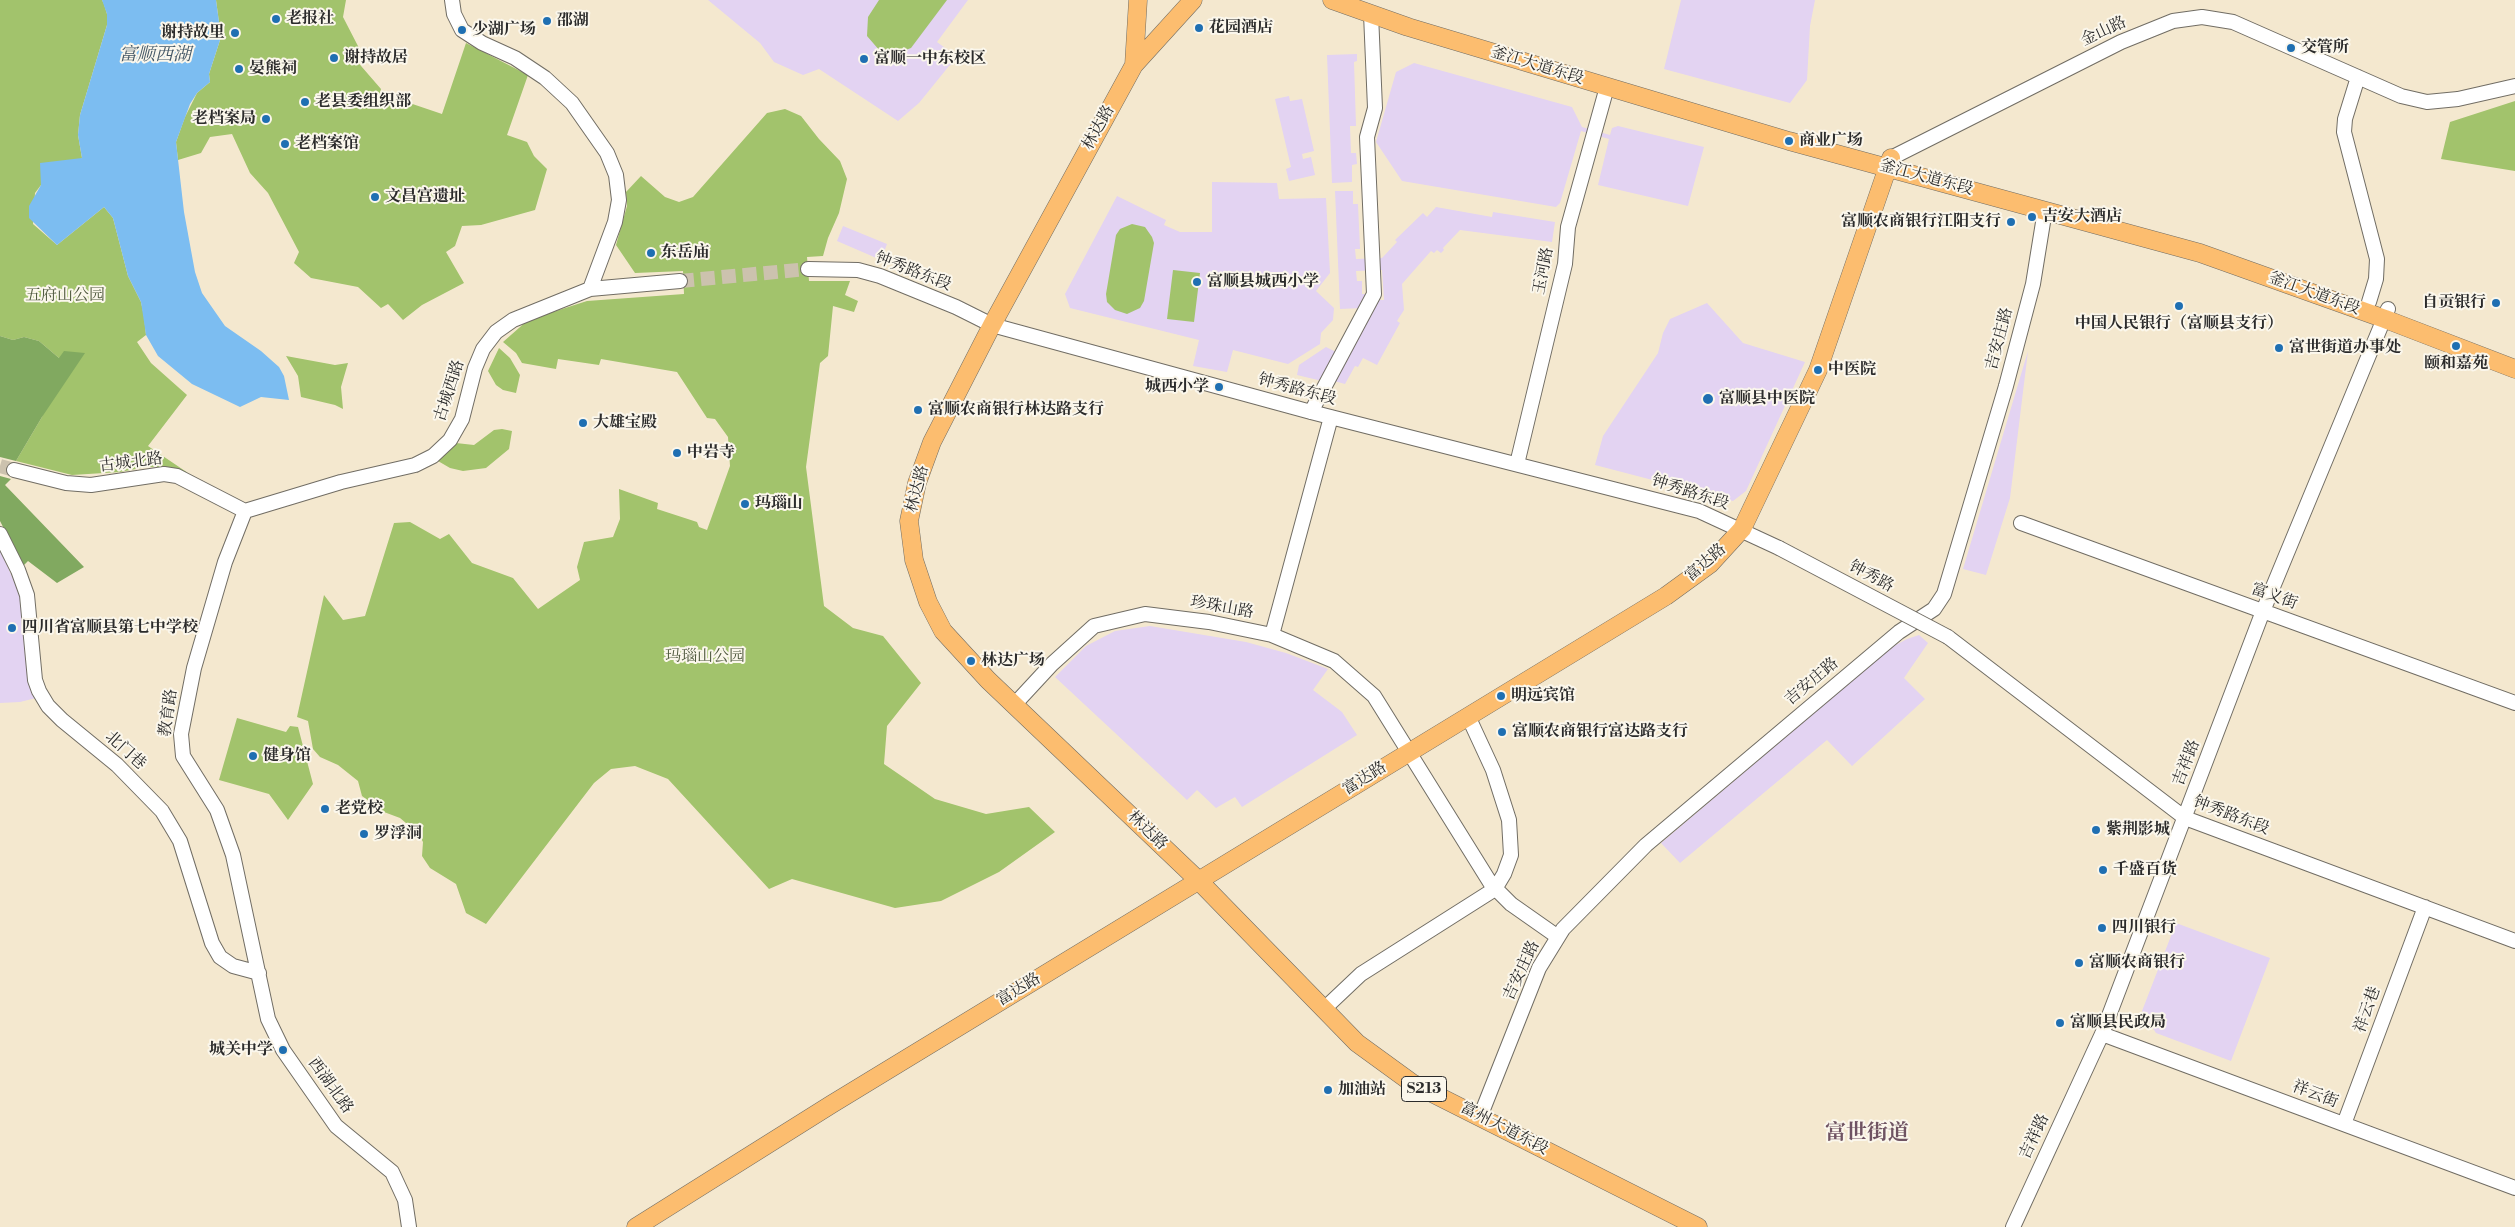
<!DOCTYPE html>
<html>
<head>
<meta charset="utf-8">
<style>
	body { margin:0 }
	canvas { display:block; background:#f4e8cf }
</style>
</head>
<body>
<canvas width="2515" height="1227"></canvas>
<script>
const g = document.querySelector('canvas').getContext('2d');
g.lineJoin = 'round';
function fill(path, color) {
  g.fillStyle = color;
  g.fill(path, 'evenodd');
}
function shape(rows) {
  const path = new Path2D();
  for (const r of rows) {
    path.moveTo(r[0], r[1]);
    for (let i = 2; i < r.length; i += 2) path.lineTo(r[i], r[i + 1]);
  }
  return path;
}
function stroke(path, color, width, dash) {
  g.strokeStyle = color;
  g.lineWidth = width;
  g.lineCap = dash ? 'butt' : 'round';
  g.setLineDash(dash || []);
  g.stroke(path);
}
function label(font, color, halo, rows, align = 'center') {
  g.font = font + ' "Libre Bodoni","Noto Serif SC",serif';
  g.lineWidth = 4;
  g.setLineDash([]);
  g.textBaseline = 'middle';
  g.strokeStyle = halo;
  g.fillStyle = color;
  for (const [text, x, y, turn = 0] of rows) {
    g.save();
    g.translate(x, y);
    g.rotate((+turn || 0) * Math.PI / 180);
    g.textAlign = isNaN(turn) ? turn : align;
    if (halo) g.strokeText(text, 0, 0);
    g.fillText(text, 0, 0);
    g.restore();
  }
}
fill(shape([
	[708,0,968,0,937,42,956,56,956,62,949,66,919,103,898,121,819,69,803,75,774,62,760,43],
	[1681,0,1815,0,1810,26,1807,80,1790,103,1664,69],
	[1357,54,1357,61,1354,62,1356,126,1350,126,1351,153,1356,153,1357,164,1352,165,1352,182,1332,183,1327,55],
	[1414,63,1572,107,1582,127,1610,135,1612,128,1618,126,1704,147,1688,206,1598,185,1609,139,1581,131,1560,203,1556,207,1402,181,1376,142,1396,72],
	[1289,96,1290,101,1302,99,1314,151,1302,154,1303,159,1311,157,1315,175,1289,181,1286,169,1291,167,1275,99],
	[1212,182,1277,183,1279,199,1326,198,1330,273,1316,291,1334,308,1333,320,1321,333,1320,344,1288,364,1233,350,1227,372,1193,366,1199,340,1070,308,1065,294,1117,196,1166,220,1164,225,1180,232,1212,232],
	[1335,191,1353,191,1353,204,1358,204,1360,249,1355,249,1356,259,1382,258,1397,242,1395,240,1423,213,1427,217,1436,207,1492,217,1493,212,1555,222,1552,242,1460,230,1443,248,1444,250,1441,253,1437,250,1434,253,1431,251,1402,284,1404,310,1397,321,1400,323,1377,365,1363,358,1358,367,1355,366,1345,384,1334,381,1379,300,1384,300,1382,270,1356,271,1357,281,1362,281,1362,294,1366,294,1363,308,1340,309],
	[843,226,887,244,881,260,837,241],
	[1707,303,1743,343,1805,362,1746,491,1733,501,1595,465,1603,436,1658,353,1663,333,1670,319],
	[1326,347,1338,353,1322,381,1297,375,1299,365],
	[2028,351,2010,498,1986,575,1963,569],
	[0,549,20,595,27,670,36,698,20,702,0,703],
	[1150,626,1246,642,1286,653,1328,669,1313,690,1342,712,1357,735,1242,807,1235,797,1216,808,1197,790,1187,800,1055,677,1086,646,1115,631],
	[1919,635,1928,643,1904,678,1925,699,1852,766,1827,740,1680,863,1661,843,1892,647,1907,639],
	[2176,923,2270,958,2231,1061,2156,1033,2142,1011]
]), '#e3d3f2');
fill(shape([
	[0,0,102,0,104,4,107,14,107,25,80,115,78,135,82,158,41,185,35,193,33,224,57,245,104,207,113,218,128,276,141,302,144,316,146,335,137,342,151,363,187,395,148,446,188,473,168,467,146,467,120,472,72,475,16,461,42,417,59,358,39,341,24,337,13,340,0,336],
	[216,0,346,0,343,17,359,48,355,59,381,89,380,93,442,114,466,43,528,75,507,135,527,142,534,156,547,169,535,210,481,225,462,226,455,246,446,252,464,283,422,305,403,320,388,304,381,308,358,287,311,278,294,263,299,252,268,193,250,173,232,134,210,137,201,153,178,160,176,142,185,117,197,93,210,82,209,74,221,37],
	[879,0,947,0,911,48,893,55,880,51,867,36,868,17],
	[2515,101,2515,171,2441,159,2450,122],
	[785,109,801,116,819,139,840,161,847,179,839,213,828,238,823,256,807,257,809,281,850,281,845,295,858,301,854,312,833,306,828,356,820,363,806,467,824,606,853,628,883,636,921,683,887,726,884,764,935,799,986,814,1029,807,1055,832,999,872,941,901,895,908,792,879,769,889,668,779,635,766,611,769,594,783,486,924,466,913,456,884,430,868,422,856,423,842,418,833,400,818,384,812,362,796,358,781,338,765,320,757,313,749,308,721,297,717,324,595,343,620,365,616,394,523,410,522,440,539,449,534,472,563,513,578,538,609,580,580,577,567,584,542,613,537,620,519,619,489,658,503,657,509,697,522,699,527,707,530,730,466,728,437,715,419,707,418,677,372,601,359,599,365,558,359,556,369,522,363,516,353,503,342,528,320,587,301,684,294,683,271,635,273,616,245,627,206,626,192,641,176,665,197,679,202,693,197,767,113],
	[1132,224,1145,227,1152,237,1154,243,1144,301,1140,308,1127,314,1115,310,1107,302,1106,294,1116,235,1120,229],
	[1173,270,1200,273,1194,322,1167,319],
	[499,348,510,358,520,375,516,393,503,390,496,385,488,371],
	[286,356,335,365,348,363,341,387,343,409,335,405,301,397,298,376],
	[502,429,512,431,509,449,486,468,463,471,450,468,438,461,456,443,474,445,494,430],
	[237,718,286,732,290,726,298,727,313,784,288,820,269,794,219,780]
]), '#a2c36c');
fill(shape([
	[0,336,13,340,24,337,39,341,59,358,64,351,85,353,42,417,16,461,0,457],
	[0,476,11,479,5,485,84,567,57,583,28,561,23,566,0,521]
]), '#81a960');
fill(shape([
	[102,0,216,0,221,37,209,74,210,82,197,93,190,104,176,142,184,212,195,272,202,293,225,326,261,351,279,367,284,376,289,400,261,397,240,407,192,384,158,356,146,335,141,302,128,276,113,218,104,207,57,245,29,218,29,206,41,185,40,163,82,158,78,135,80,115,107,25,107,14]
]), '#7cbdf1');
stroke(shape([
	[680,281,808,269],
	[0,466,14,470]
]), '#ccc2ae', 14, [14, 7]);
const minor = shape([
	[452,0,454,14,462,30,482,43,515,58,545,78,572,103,607,153,616,175,619,200,615,222,590,289],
	[2358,77,2345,119,2344,132,2377,259,2376,279,2369,302],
	[1891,158,2121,42,2173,21,2202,17,2233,22,2401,96,2427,102,2458,99,2515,86],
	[808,269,858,270,880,276,956,307,992,325,1311,412,1699,511,1779,548],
	[1311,412,1374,294,1367,137,1375,108,1371,14],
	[1517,464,1565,264,1568,227,1607,87],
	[14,470,66,483,91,485,164,474,177,476,245,511],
	[245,511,225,562,194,668,181,734,183,756,217,810,233,855,268,1019,283,1050,336,1126,392,1172,405,1200,409,1227],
	[245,511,341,482,415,465,433,456,450,440,462,419,475,368,483,349,496,332,513,320,590,289,680,281],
	[2021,523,2515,703],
	[0,534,18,570,27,595,35,680,39,691,48,706,62,720,117,765,162,811,180,841,212,943,220,957,233,966,259,973],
	[1272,635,1331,417],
	[1948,637,2185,818,2515,941],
	[1014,705,1052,664,1094,626,1145,614,1209,622,1272,635,1334,661,1374,696,1491,884,1511,904,1558,937],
	[1324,1009,1361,974,1495,889,1504,874,1511,855,1509,820,1493,770,1468,716],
	[2102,1034,2515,1188],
	[1480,1117,1539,968,1563,929,1646,845,1899,632,1934,609,1944,594,2006,386,2033,284,2045,210],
	[2344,1124,2425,907],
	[2013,1227,2102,1034,2263,611,2388,309]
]);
const major = shape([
	[1193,0,1134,65,992,325,932,442,917,483,909,521,914,560,928,602,943,631,988,680,1199,881,1357,1043,1412,1083,1698,1227],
	[1332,0,1408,27,1789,141,2200,253,2385,319,2515,369],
	[1134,65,1138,0],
	[636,1227,832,1104,1666,596,1710,564,1742,529,1818,370,1891,158]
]);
stroke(minor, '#716d64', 16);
stroke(major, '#716d64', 19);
stroke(minor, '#fff', 14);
stroke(major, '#fcbd6f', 18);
const minorBridge = shape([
	[1779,548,1948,637]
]);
stroke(minorBridge, '#716d64', 16, []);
stroke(minorBridge, '#fff', 14);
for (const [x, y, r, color] of [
	[276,19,5,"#1f6fb2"],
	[547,21,5,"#1f6fb2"],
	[1199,28,5,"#1f6fb2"],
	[462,30,5,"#1f6fb2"],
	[235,33,5,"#1f6fb2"],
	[2291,48,5,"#1f6fb2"],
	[334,58,5,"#1f6fb2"],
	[864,59,5,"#1f6fb2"],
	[239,69,5,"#1f6fb2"],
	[305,102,5,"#1f6fb2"],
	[266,119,5,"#1f6fb2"],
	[1789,141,5,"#1f6fb2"],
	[285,144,5,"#1f6fb2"],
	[375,197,5,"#1f6fb2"],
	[2032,217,5,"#1f6fb2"],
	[2011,222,5,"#1f6fb2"],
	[651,253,5,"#1f6fb2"],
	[1197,282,5,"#1f6fb2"],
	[2496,303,5,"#1f6fb2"],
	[2179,306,5,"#1f6fb2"],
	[2456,346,5,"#1f6fb2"],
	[2279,348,5,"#1f6fb2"],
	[1818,370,5,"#1f6fb2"],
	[1219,387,5,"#1f6fb2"],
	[1708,399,6,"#1f6fb2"],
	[918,410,5,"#1f6fb2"],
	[583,423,5,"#1f6fb2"],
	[677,453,5,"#1f6fb2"],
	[745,504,5,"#1f6fb2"],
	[12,628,5,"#1f6fb2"],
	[971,661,5,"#1f6fb2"],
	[1501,696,5,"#1f6fb2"],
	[1502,732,5,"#1f6fb2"],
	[253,756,5,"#1f6fb2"],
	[325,809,5,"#1f6fb2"],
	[2096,830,5,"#1f6fb2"],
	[364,834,5,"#1f6fb2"],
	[2103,870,5,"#1f6fb2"],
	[2102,928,5,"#1f6fb2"],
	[2079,963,5,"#1f6fb2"],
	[2060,1023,5,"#1f6fb2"],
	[283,1050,5,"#1f6fb2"],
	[1328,1090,5,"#1f6fb2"]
]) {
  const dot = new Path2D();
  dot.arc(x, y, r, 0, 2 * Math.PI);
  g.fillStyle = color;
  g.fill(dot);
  stroke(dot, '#fbf7ec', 2);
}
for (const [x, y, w] of [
	[1424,1089,45]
]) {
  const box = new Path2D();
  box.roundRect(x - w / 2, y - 12.5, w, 25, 4);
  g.fillStyle = '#fbf7ec';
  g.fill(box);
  stroke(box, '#2b2b2b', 1);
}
label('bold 15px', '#2b2b2b', null, [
	["S213",1424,1089]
]);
label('bold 16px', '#2b2b2b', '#fbf7ec', [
	["老报社",286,19],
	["邵湖",557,21],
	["花园酒店",1209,28],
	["少湖广场",472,30],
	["谢持故里",225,33,"right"],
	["交管所",2301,48],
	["谢持故居",344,58],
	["富顺一中东校区",874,59],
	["晏熊祠",249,69],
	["老县委组织部",315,102],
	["老档案局",256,119,"right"],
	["商业广场",1799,141],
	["老档案馆",295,144],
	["文昌宫遗址",385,197],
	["吉安大酒店",2042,217],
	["富顺农商银行江阳支行",2001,222,"right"],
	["东岳庙",661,253],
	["富顺县城西小学",1207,282],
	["自贡银行",2486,303,"right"],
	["中国人民银行（富顺县支行）",2179,324,"center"],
	["富世街道办事处",2289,348],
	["颐和嘉苑",2456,364,"center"],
	["中医院",1828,370],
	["城西小学",1209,387,"right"],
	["富顺县中医院",1719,399],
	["富顺农商银行林达路支行",928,410],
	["大雄宝殿",593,423],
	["中岩寺",687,453],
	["玛瑙山",755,504],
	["四川省富顺县第七中学校",22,628],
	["林达广场",981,661],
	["明远宾馆",1511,696],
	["富顺农商银行富达路支行",1512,732],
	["健身馆",263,756],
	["老党校",335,809],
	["紫荆影城",2106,830],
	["罗浮洞",374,834],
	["千盛百货",2113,870],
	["四川银行",2112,928],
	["富顺农商银行",2089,963],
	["富顺县民政局",2070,1023],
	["城关中学",273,1050,"right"],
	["加油站",1338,1090]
], 'left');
label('16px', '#2b2b2b', '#fbf7ec', [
	["金山路",2104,32,-25],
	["釜江大道东段",1537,66,17],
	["林达路",1099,128,-61],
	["釜江大道东段",1926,178,15],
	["玉河路",1544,271,-79],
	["钟秀路东段",913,272,21],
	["釜江大道东段",2314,294,20],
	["吉安庄路",2000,339,-75],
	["钟秀路东段",1297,390,15],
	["古城西路",450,391,-72],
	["古城北路",131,463,-7],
	["林达路",918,489,-75],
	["钟秀路东段",1690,493,18],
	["富达路",1706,563,-41],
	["钟秀路",1871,577,28],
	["富义街",2274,597,20],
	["珍珠山路",1222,608,10],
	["吉安庄路",1812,682,-40],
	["教育路",169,713,-82],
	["北门巷",125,751,42],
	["吉祥路",2187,763,-69],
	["富达路",1365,779,-32],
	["钟秀路东段",2231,816,21],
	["林达路",1147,831,44],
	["吉安庄路",1522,971,-65],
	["富达路",1019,990,-31],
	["祥云巷",2368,1010,-70],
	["西湖北路",330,1086,54],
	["祥云街",2315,1095,21],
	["富州大道东段",1504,1129,27],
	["吉祥路",2035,1137,-65]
]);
label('16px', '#4f593e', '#fbf7ec', [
	["五府山公园",65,296],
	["玛瑙山公园",705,657]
]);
label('italic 18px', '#435766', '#fbf7ec', [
	["富顺西湖",155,56]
]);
label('bold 21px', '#6f5362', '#fbf7ec', [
	["富世街道",1867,1134]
]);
</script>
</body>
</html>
